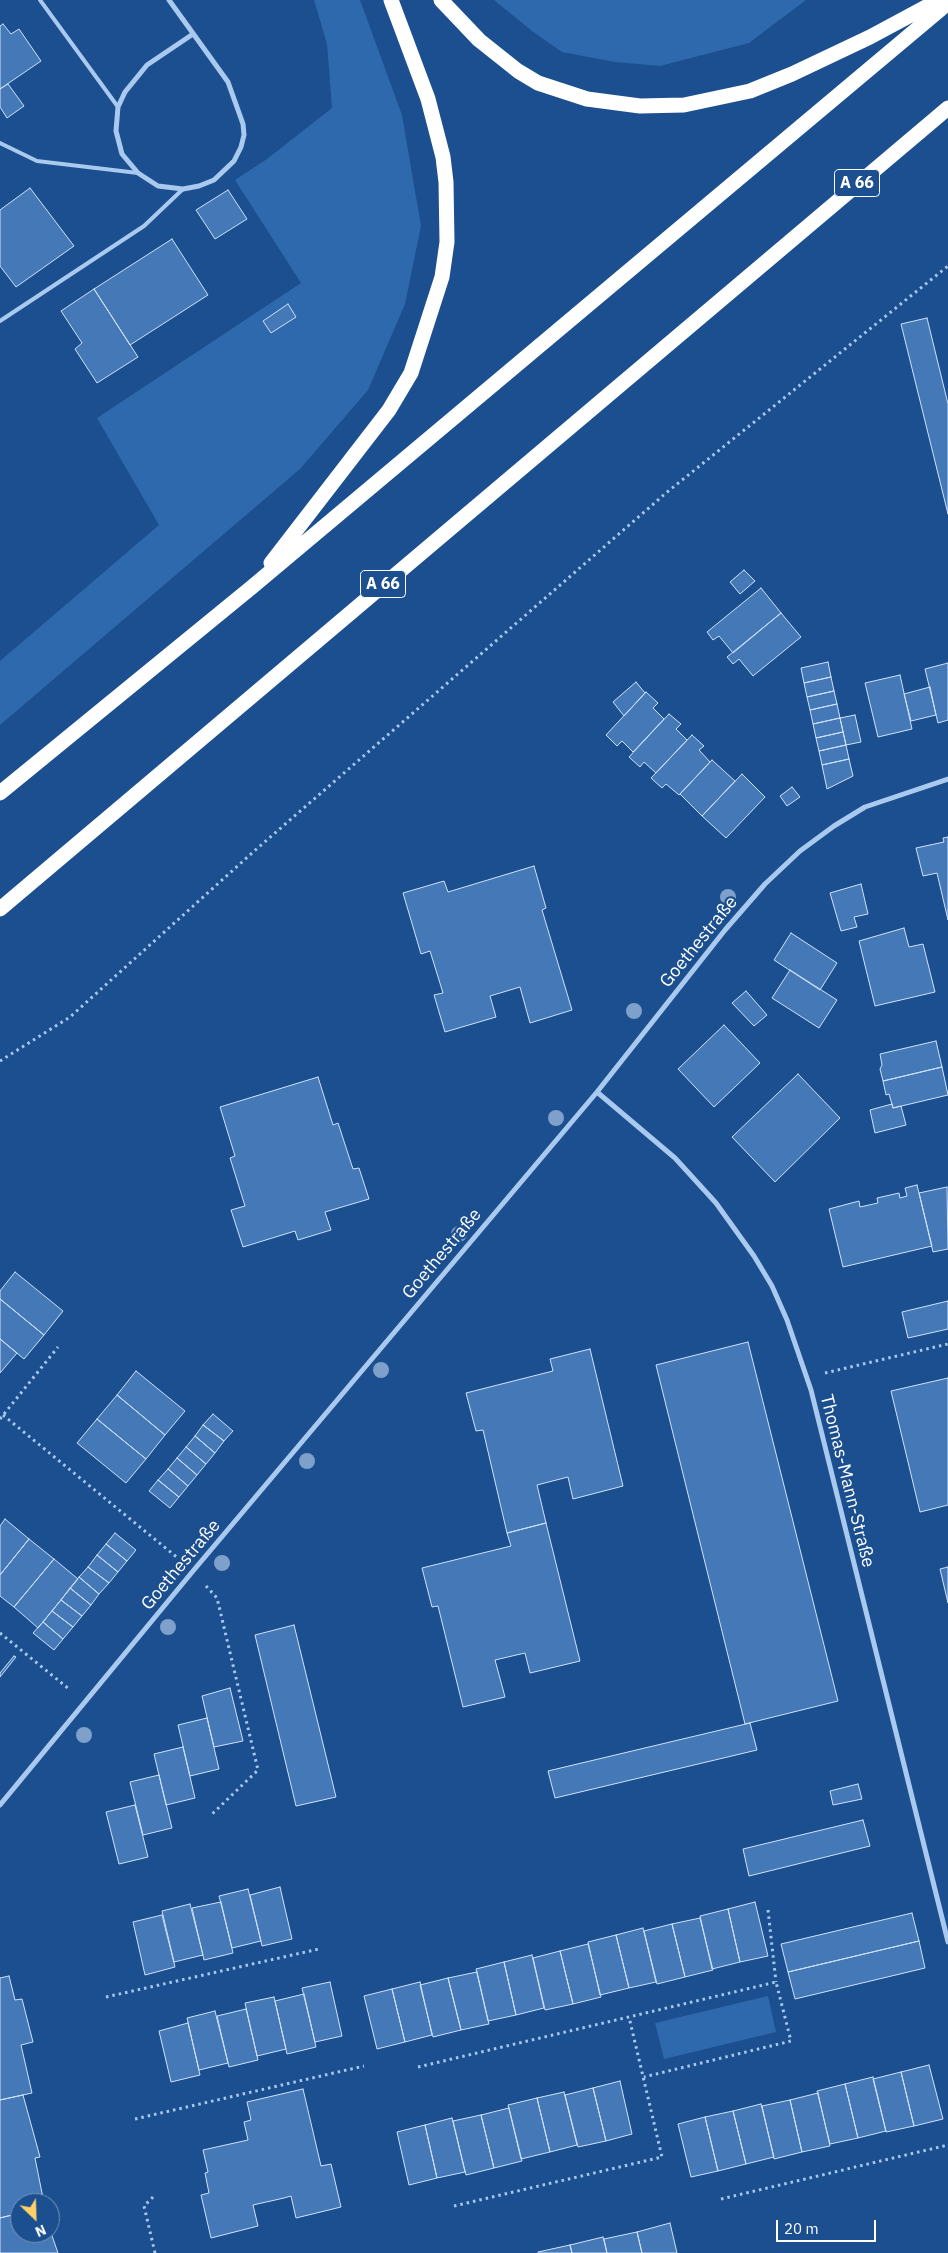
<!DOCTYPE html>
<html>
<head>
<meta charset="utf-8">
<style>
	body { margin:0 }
	#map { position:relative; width:948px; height:2253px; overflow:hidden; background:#1b4f8f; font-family:"IBM Plex Sans",sans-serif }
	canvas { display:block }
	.north { position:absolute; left:10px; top:2193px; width:50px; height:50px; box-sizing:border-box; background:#1b4f8f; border:1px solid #7695bc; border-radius:50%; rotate:156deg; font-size:14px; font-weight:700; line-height:20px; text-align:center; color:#fff }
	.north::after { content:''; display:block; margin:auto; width:18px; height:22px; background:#ffd166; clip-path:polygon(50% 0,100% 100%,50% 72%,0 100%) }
	.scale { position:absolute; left:776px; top:2220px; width:100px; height:22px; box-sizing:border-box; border:2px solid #fff; border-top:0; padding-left:6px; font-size:15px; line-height:18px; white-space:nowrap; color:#fff; -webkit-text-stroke:4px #1b4f8f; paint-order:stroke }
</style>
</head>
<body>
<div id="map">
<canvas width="948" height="2253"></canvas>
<div class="north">N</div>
<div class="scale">20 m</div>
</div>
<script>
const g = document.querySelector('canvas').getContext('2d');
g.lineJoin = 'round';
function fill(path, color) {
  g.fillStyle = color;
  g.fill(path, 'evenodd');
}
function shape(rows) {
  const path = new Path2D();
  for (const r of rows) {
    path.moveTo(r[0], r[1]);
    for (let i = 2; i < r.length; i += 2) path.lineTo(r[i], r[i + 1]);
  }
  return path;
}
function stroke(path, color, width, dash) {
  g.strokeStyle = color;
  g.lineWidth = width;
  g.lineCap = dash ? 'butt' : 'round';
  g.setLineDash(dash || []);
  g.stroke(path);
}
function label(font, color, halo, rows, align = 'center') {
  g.font = font + ' "IBM Plex Sans",sans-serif';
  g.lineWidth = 4.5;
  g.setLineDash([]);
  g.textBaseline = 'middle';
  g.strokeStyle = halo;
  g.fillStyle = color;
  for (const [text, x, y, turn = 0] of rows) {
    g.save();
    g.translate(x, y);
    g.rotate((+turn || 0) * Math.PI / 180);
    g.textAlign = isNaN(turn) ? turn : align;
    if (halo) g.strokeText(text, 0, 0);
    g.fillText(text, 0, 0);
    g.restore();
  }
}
fill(shape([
	[314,0,360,0,402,115,421,226,405,304,368,390,300,469,0,725,0,661,159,525,97,418,301,283,235,180,267,159,332,108,327,44],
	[494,0,806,0,749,43,660,66,615,62,562,52,532,31],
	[768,1996,776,2032,664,2059,655,2023]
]), '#2e69ad');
const building = shape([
	[3,24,11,34,19,29,41,61,0,89,0,26,3,24],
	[8,84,24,106,7,118,0,107,0,89,8,84],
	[30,188,74,246,16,287,0,266,0,210,30,188],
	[228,190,247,219,215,239,196,210,228,190],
	[172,239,208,295,130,345,94,289,172,239],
	[94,289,138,357,97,383,75,349,82,343,61,311,94,289],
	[288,304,296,317,271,333,263,321,288,304],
	[927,318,948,404,948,514,901,324,927,318],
	[744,570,755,581,740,594,730,582,744,570],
	[761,588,781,613,733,653,719,636,713,640,707,632,761,588],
	[781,613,801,637,753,676,739,659,733,664,727,657,781,613],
	[828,662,831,677,804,683,801,668,828,662],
	[948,663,948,720,938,723,925,669,948,663],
	[900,675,912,729,878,737,865,683,900,675],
	[831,677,834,691,807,697,804,683,831,677],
	[636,682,645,693,624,716,613,702,636,682],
	[930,687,936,715,911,721,904,694,930,687],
	[834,691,837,704,810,710,807,697,834,691],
	[646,692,658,703,653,708,664,719,633,752,622,741,617,746,606,735,646,692],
	[837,704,840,718,813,724,810,710,837,704],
	[669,714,681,724,676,729,687,740,656,773,644,762,640,767,629,757,669,714],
	[855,715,861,742,846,745,840,718,855,715],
	[840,718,843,732,816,738,813,724,840,718],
	[843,732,846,745,819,751,816,738,843,732],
	[692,735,704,746,699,750,710,762,679,795,666,784,662,788,651,778,692,735],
	[846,745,849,759,822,765,819,751,846,745],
	[849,759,853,776,827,789,822,765,849,759],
	[712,760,735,781,702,816,680,794,712,760],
	[742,774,765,797,726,838,702,816,742,774],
	[792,787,800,797,787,806,780,796,792,787],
	[948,837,948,920,937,873,923,876,916,848,944,842,943,838,948,837],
	[534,866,546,908,542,910,572,1010,530,1023,520,987,490,996,496,1017,445,1032,434,995,443,993,430,951,421,954,403,893,444,881,448,892,534,866],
	[861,884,868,914,854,917,857,927,841,931,830,893,861,884],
	[904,928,909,947,923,944,935,992,875,1006,859,941,904,928],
	[791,933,837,963,820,990,774,960,791,933],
	[790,970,837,1000,819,1028,772,998,790,970],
	[746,991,767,1015,754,1026,732,1003,746,991],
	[724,1025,760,1063,714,1107,678,1069,724,1025],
	[936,1041,942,1067,883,1081,880,1069,882,1065,880,1054,936,1041],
	[942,1067,948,1095,893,1108,889,1094,886,1095,883,1081,942,1067],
	[798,1074,840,1118,775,1182,732,1137,798,1074],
	[318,1077,333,1125,338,1123,353,1169,359,1168,369,1199,325,1212,331,1230,298,1240,295,1231,243,1247,231,1210,245,1206,230,1158,235,1156,220,1107,318,1077],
	[892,1104,893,1108,901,1106,906,1125,875,1133,870,1110,892,1104],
	[917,1185,932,1246,843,1267,829,1209,859,1201,860,1207,878,1203,877,1198,899,1193,900,1198,907,1196,905,1188,917,1185],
	[947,1187,948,1249,933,1252,919,1193,947,1187],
	[15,1272,63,1311,44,1335,0,1299,0,1291,15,1272],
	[0,1299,44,1335,24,1359,0,1339,0,1299],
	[948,1301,948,1329,908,1338,902,1312,948,1301],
	[0,1339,17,1353,0,1373,0,1339],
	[748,1342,838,1701,745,1724,656,1365,748,1342],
	[590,1349,623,1486,573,1499,568,1477,537,1485,546,1523,507,1533,483,1430,476,1431,466,1393,553,1371,550,1359,590,1349],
	[136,1371,185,1411,165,1435,117,1395,136,1371],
	[948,1378,948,1505,920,1512,891,1391,948,1378],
	[117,1395,165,1435,146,1459,97,1419,117,1395],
	[213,1414,233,1431,224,1441,203,1425,213,1414],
	[97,1419,146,1459,126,1483,77,1443,97,1419],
	[203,1425,224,1441,215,1453,195,1436,203,1425],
	[195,1436,215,1453,206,1464,186,1447,195,1436],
	[186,1447,206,1464,197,1475,177,1458,186,1447],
	[177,1458,197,1475,188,1486,168,1469,177,1458],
	[168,1469,188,1486,179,1497,158,1480,168,1469],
	[158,1480,179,1497,170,1508,149,1491,158,1480],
	[5,1519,29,1539,0,1575,0,1526,5,1519],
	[546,1523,580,1661,530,1673,525,1653,495,1660,505,1697,463,1707,438,1606,432,1607,422,1568,511,1546,507,1533,546,1523],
	[115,1533,136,1550,127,1561,106,1544,115,1533],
	[29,1539,54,1559,14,1607,0,1596,0,1575,29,1539],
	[106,1544,127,1561,118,1572,97,1555,106,1544],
	[97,1555,118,1572,109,1583,88,1567,97,1555],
	[54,1559,78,1579,38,1628,14,1607,54,1559],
	[88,1567,109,1583,99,1594,79,1577,88,1567],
	[948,1567,948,1603,940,1569,948,1567],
	[79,1577,99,1594,91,1605,70,1588,79,1577],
	[70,1588,91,1605,82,1616,61,1600,70,1588],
	[61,1600,82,1616,73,1627,52,1611,61,1600],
	[52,1611,73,1627,63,1639,43,1622,52,1611],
	[43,1622,63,1639,54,1650,33,1633,43,1622],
	[294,1625,336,1797,296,1806,255,1635,294,1625],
	[14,1656,16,1657,0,1677,0,1673,14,1656],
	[230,1688,243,1741,214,1747,202,1696,230,1688],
	[207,1718,219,1769,190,1776,178,1725,207,1718],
	[750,1723,757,1750,555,1798,548,1771,750,1723],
	[183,1747,195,1798,166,1805,154,1754,183,1747],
	[159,1775,172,1828,143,1835,130,1782,159,1775],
	[858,1784,862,1799,833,1805,830,1791,858,1784],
	[135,1805,148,1857,119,1864,106,1812,135,1805],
	[863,1820,870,1846,749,1876,743,1849,863,1820],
	[280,1887,292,1939,262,1946,250,1895,280,1887],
	[248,1889,261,1941,232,1948,219,1896,248,1889],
	[221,1902,233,1953,204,1960,192,1908,221,1902],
	[755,1902,768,1956,740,1962,728,1909,755,1902],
	[190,1904,203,1955,174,1962,162,1911,190,1904],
	[728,1909,740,1962,712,1969,700,1916,728,1909],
	[912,1913,919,1941,788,1972,781,1944,912,1913],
	[162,1915,175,1967,145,1975,133,1922,162,1915],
	[700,1918,713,1970,685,1977,672,1924,700,1918],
	[672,1924,685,1977,657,1984,644,1931,672,1924],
	[643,1928,656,1982,629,1988,616,1935,643,1928],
	[616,1935,629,1988,600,1995,588,1942,616,1935],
	[919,1941,925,1968,795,1999,788,1972,919,1941],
	[588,1944,601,1997,573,2004,560,1951,588,1944],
	[560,1951,573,2004,545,2010,533,1958,560,1951],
	[532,1955,544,2008,516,2015,504,1962,532,1955],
	[504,1962,516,2015,488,2021,476,1969,504,1962],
	[477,1972,489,2024,461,2030,448,1978,477,1972],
	[9,1976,15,2000,22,1999,33,2042,21,2045,32,2093,0,2100,0,1978,9,1976],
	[448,1978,461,2030,433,2037,420,1985,448,1978],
	[330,1982,342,2036,315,2042,302,1988,330,1982],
	[420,1982,432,2035,405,2042,392,1989,420,1982],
	[392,1989,405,2042,377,2049,364,1996,392,1989],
	[304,1994,316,2047,287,2054,275,2001,304,1994],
	[274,1997,286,2049,257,2056,245,2003,274,1997],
	[246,2009,258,2060,229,2067,217,2016,246,2009],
	[215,2011,228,2063,199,2070,187,2018,215,2011],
	[188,2023,200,2075,171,2082,159,2031,188,2023],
	[929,2065,943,2119,914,2126,901,2072,929,2065],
	[901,2072,914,2126,886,2132,873,2079,901,2072],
	[873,2077,886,2131,858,2138,845,2084,873,2077],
	[620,2081,632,2134,606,2141,593,2088,620,2081],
	[845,2084,858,2138,830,2144,817,2091,845,2084],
	[593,2088,606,2141,578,2147,565,2095,593,2088],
	[303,2089,321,2166,331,2164,341,2207,296,2218,291,2196,284,2198,253,2205,258,2226,211,2238,201,2195,209,2193,205,2173,208,2172,203,2150,248,2140,244,2122,251,2120,247,2102,303,2089],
	[564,2092,577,2145,550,2152,537,2098,564,2092],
	[818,2093,830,2146,802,2152,790,2100,818,2093],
	[23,2095,40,2157,35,2158,44,2203,20,2203,20,2213,0,2218,0,2100,23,2095],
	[537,2098,550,2152,521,2159,508,2105,537,2098],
	[790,2100,802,2152,774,2159,762,2106,790,2100],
	[761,2104,774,2157,746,2164,733,2111,761,2104],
	[509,2108,522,2161,494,2168,481,2115,509,2108],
	[733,2111,746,2164,718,2171,705,2117,733,2111],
	[481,2115,494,2168,466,2175,453,2121,481,2115],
	[705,2117,718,2171,691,2177,678,2124,705,2117],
	[452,2118,465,2172,437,2178,425,2125,452,2118],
	[425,2125,437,2178,409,2185,397,2132,425,2125],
	[20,2213,20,2233,50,2233,50,2230,58,2253,0,2253,0,2218,20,2213],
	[670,2223,677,2253,642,2253,637,2232,670,2223],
	[637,2232,642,2253,607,2253,604,2239,637,2232],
	[603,2237,607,2253,572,2253,570,2245,603,2237],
	[570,2245,572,2253,538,2253,538,2252,570,2245]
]);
fill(building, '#4478b7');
stroke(building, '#cfe3fa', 1);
stroke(shape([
	[0,1061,70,1017,252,853,666,493,948,266],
	[825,1373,948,1344],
	[3,1415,179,1559],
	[0,1419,58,1347],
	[206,1586,217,1598,258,1770,210,1816],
	[0,1633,69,1689],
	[768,1910,776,1982],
	[106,1997,319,1949],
	[418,2067,776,1982,791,2041,644,2077],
	[135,2119,364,2066],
	[153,2197,144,2206,155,2253],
	[721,2199,948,2145],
	[454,2206,662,2157,629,2017]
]), '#a9c9ee', 3, [2.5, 4]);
stroke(shape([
	[40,0,118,107],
	[0,143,37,161,138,173],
	[0,321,144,226,183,189]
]), '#a9c9ee', 4);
stroke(shape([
	[169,0,228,82,243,124,244,135,241,147,234,161,214,180,199,186,183,189,158,186,138,173,122,154,116,131,118,107,125,92,147,65,193,34],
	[597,1092,675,1158,716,1203,754,1256,772,1286,787,1320,811,1390,948,1942],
	[0,1805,193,1571,597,1092,725,930,765,884,800,851,834,826,865,807,948,779]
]), '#a9c9ee', 5);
stroke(shape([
	[441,0,479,40,518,71,538,83,587,99,640,106,684,105,750,91,792,74,870,37,939,0],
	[271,563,389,410,411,373,442,277,447,242,446,182,443,157,428,99,391,0],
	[0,793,252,587,948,3],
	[0,909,948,108]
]), '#fff', 15);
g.fillStyle = '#7ea0ca';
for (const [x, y] of [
	[728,897],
	[634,1011],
	[556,1118],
	[459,1234],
	[381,1370],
	[307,1461],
	[222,1563],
	[168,1627],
	[84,1735]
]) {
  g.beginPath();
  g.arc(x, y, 8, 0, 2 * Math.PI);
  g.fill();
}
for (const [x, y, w] of [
	[857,183,45],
	[383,584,45]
]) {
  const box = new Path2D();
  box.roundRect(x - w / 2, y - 13.5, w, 27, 4);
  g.fillStyle = '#1b4f8f';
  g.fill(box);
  stroke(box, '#fff', 1);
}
label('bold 16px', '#fff', null, [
	["A 66",857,183],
	["A 66",383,584]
]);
label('18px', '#fff', '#1b4f8f', [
	["Goethestraße",699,942,-51],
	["Goethestraße",442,1254,-50],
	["Thomas-Mann-Straße",847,1481,76],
	["Goethestraße",181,1565,-50]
]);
</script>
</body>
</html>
